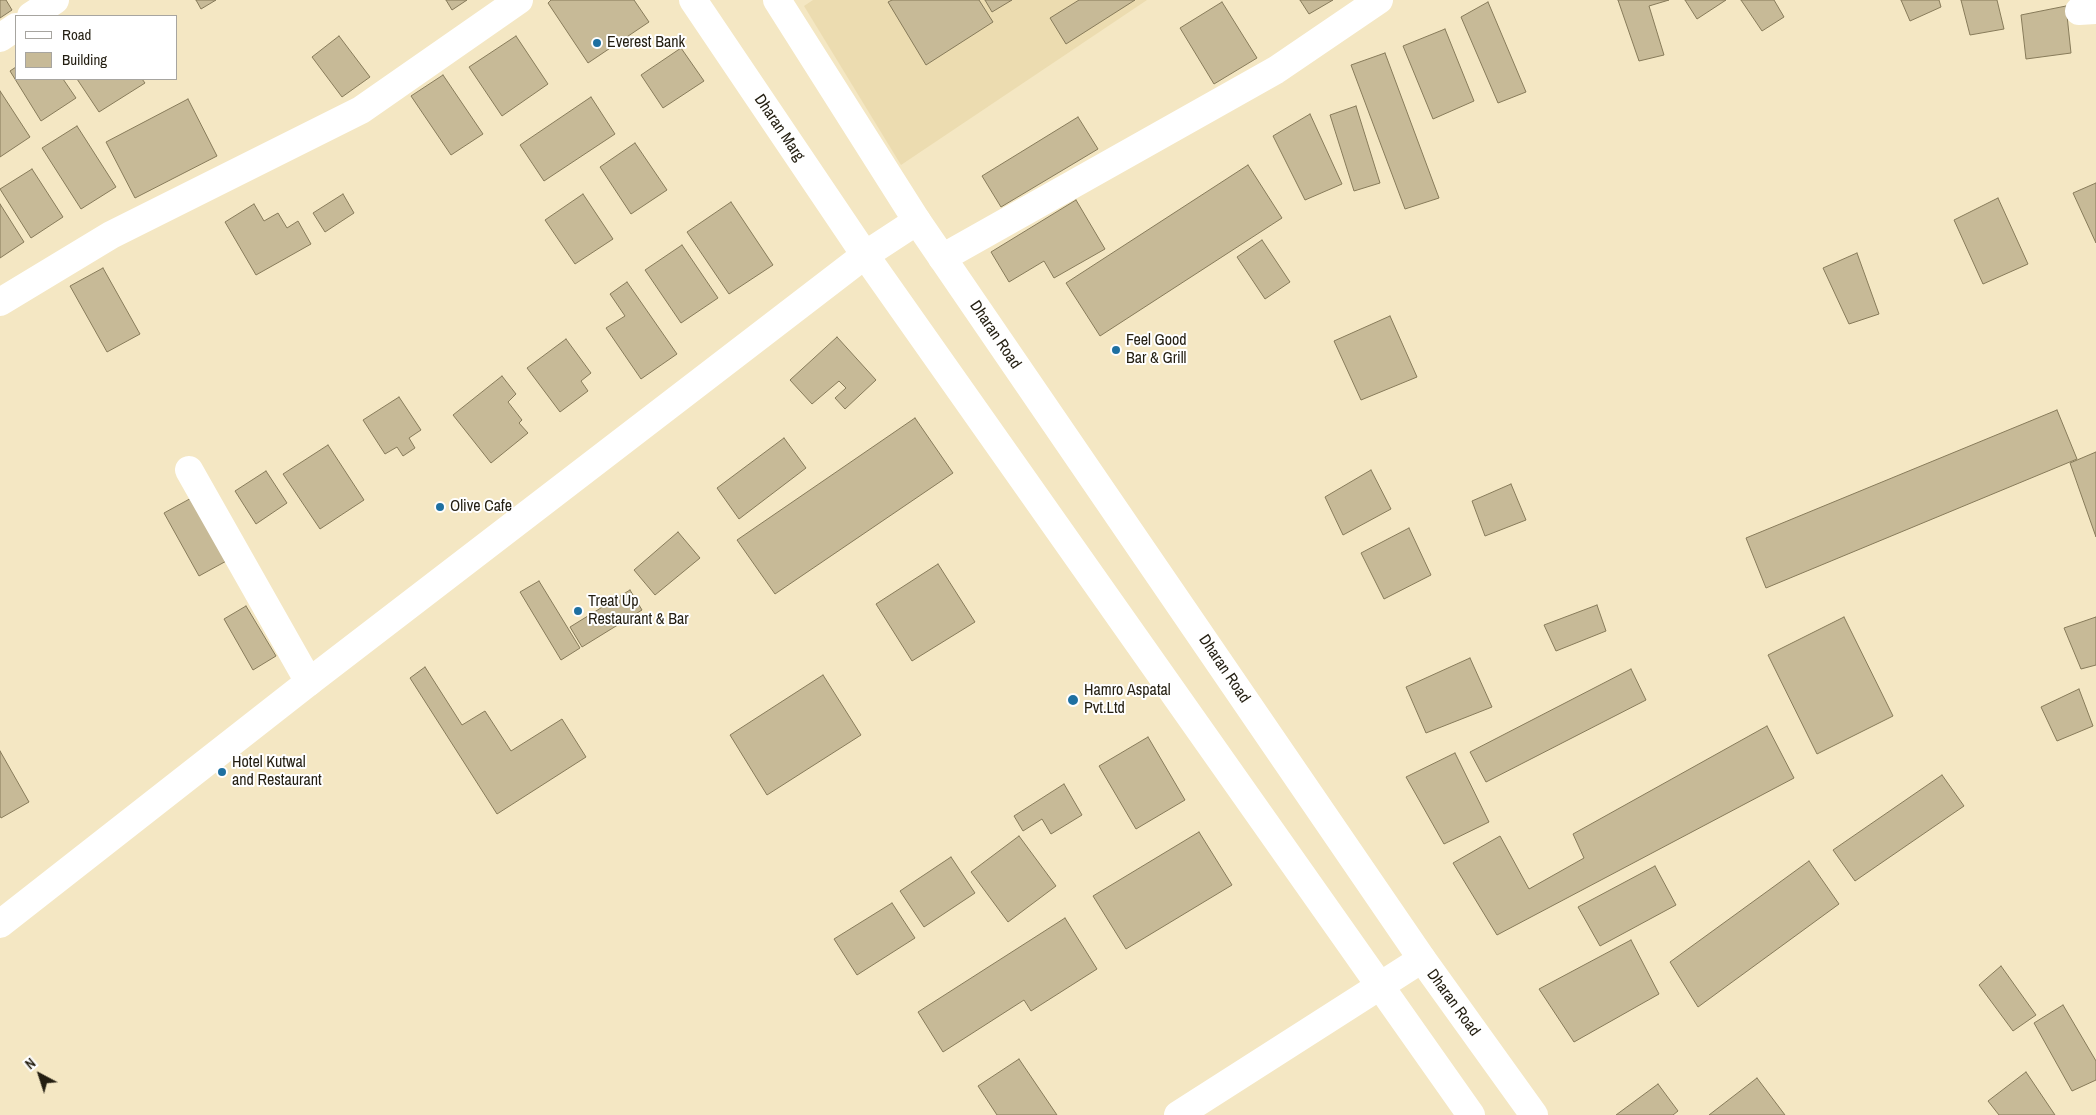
<!DOCTYPE html>
<html>
<head>
<meta charset="utf-8">
<style>
	body { margin:0 }
	#map { position:relative; width:2096px; height:1115px; overflow:hidden; background:#f4e7c3; font-family:"Archivo Narrow",sans-serif }
	canvas { display:block }
	.legend { position:absolute; left:15px; top:15px; width:162px; height:65px; box-sizing:border-box; background:#fff; border:1px solid #a7a5a0; margin:0; padding:6px 9px; list-style:none; font-size:15px; color:#231e11 }
	.legend li { display:flex; align-items:center; gap:10px; height:25px }
	.legend b { width:25px; border:1px solid #a7a5a0 }
	.north { position:absolute; left:15px; top:1050px; width:50px; height:50px; -webkit-text-stroke:4px #fff; paint-order:stroke; rotate:320deg; font-size:14px; font-weight:700; line-height:20px; text-align:center; color:#231e11 }
	.north::after { content:''; display:block; margin:auto; width:18px; height:22px; background:#231e11; clip-path:polygon(50% 0,100% 100%,50% 72%,0 100%) }
</style>
</head>
<body>
<div id="map">
<canvas width="2096" height="1115"></canvas>
<ul class="legend">
<li><b style="height:6px;background:#fff"></b>Road</li>
<li><b style="height:14px;background:#c7ba97"></b>Building</li>
</ul>
<div class="north">N</div>
</div>
<script>
const g = document.querySelector('canvas').getContext('2d');
g.lineJoin = 'round';
function fill(path, color) {
  g.fillStyle = color;
  g.fill(path, 'evenodd');
}
function shape(rows) {
  const path = new Path2D();
  for (const r of rows) {
    path.moveTo(r[0], r[1]);
    for (let i = 2; i < r.length; i += 2) path.lineTo(r[i], r[i + 1]);
  }
  return path;
}
function stroke(path, color, width, dash) {
  g.strokeStyle = color;
  g.lineWidth = width;
  g.lineCap = dash ? 'butt' : 'round';
  g.setLineDash(dash || []);
  g.stroke(path);
}
function label(font, color, halo, rows, align = 'center') {
  g.font = font + ' "Archivo Narrow",sans-serif';
  g.lineWidth = 4;
  g.setLineDash([]);
  g.textBaseline = 'middle';
  g.strokeStyle = halo;
  g.fillStyle = color;
  for (const [text, x, y, turn = 0] of rows) {
    g.save();
    g.translate(x, y);
    g.rotate((+turn || 0) * Math.PI / 180);
    g.textAlign = isNaN(turn) ? turn : align;
    if (halo) g.strokeText(text, 0, 0);
    g.fillText(text, 0, 0);
    g.restore();
  }
}
fill(shape([
	[813,0,1147,0,901,165,804,6]
]), '#ecdcb0');
const building = shape([
	[0,0,6,0,12,10,0,18,0,0],
	[196,0,216,0,201,9,196,0],
	[446,0,467,0,452,10,446,0],
	[551,0,634,0,649,22,588,63,548,3,551,0],
	[892,0,979,0,993,22,926,65,888,2,892,0],
	[985,0,1012,0,992,12,985,0],
	[1079,0,1135,0,1066,44,1050,18,1079,0],
	[1300,0,1333,0,1309,14,1300,0],
	[1618,0,1669,0,1649,6,1664,55,1639,61,1618,0],
	[1685,0,1726,0,1697,19,1685,0],
	[1741,0,1774,0,1784,17,1762,31,1741,0],
	[1901,0,1939,0,1941,7,1910,21,1901,0],
	[1961,0,1997,0,2004,29,1970,35,1961,0],
	[1222,2,1257,58,1214,84,1180,28,1222,2],
	[1488,2,1526,92,1498,103,1461,17,1488,2],
	[2066,6,2071,53,2026,59,2021,15,2066,6],
	[1445,29,1474,101,1433,119,1403,46,1445,29],
	[339,36,370,77,342,97,312,57,339,36],
	[516,36,548,84,502,116,469,67,516,36],
	[681,48,704,81,663,108,641,75,681,48],
	[1385,53,1439,198,1405,209,1351,65,1385,53],
	[16,67,16,79,63,79,76,98,41,121,10,71,16,67],
	[443,75,483,134,451,155,411,96,443,75],
	[77,79,142,79,145,83,99,112,77,79],
	[0,91,30,137,0,157,0,91],
	[591,97,615,134,544,181,520,145,591,97],
	[188,99,217,156,135,198,106,142,188,99],
	[1356,106,1380,183,1354,191,1330,115,1356,106],
	[1310,114,1342,184,1305,200,1273,136,1310,114],
	[1078,117,1098,149,1001,207,982,176,1078,117],
	[77,126,116,187,81,209,42,148,77,126],
	[635,143,667,190,631,214,600,167,635,143],
	[1248,165,1282,218,1100,336,1066,283,1248,165],
	[32,169,63,217,31,238,0,189,32,169],
	[2096,183,2096,243,2073,193,2096,183],
	[343,194,354,213,325,232,313,213,343,194],
	[583,194,613,239,575,264,545,220,583,194],
	[1998,198,2028,264,1983,284,1954,220,1998,198],
	[1076,200,1105,249,1054,278,1044,261,1009,282,991,252,1076,200],
	[731,202,773,265,729,294,687,232,731,202],
	[0,204,24,242,0,258,0,204],
	[254,204,264,221,278,213,287,228,298,221,311,244,256,275,225,222,254,204],
	[1262,240,1290,282,1265,299,1237,257,1262,240],
	[682,245,718,298,681,323,645,270,682,245],
	[1857,253,1879,314,1849,324,1823,268,1857,253],
	[103,268,140,334,107,352,70,286,103,268],
	[627,282,677,354,641,379,606,328,625,316,610,294,627,282],
	[1390,316,1417,377,1361,400,1334,341,1390,316],
	[837,337,876,380,845,409,835,398,846,388,839,381,812,404,790,380,837,337],
	[566,339,591,373,581,381,588,391,560,412,527,368,566,339],
	[502,376,516,394,508,402,522,420,519,423,528,433,491,463,453,415,502,376],
	[399,397,421,430,409,438,415,448,403,456,397,447,385,454,363,420,399,397],
	[2057,410,2077,459,1766,588,1746,538,2057,410],
	[915,418,953,473,775,594,737,540,915,418],
	[784,438,806,468,739,519,717,488,784,438],
	[328,445,364,500,320,529,283,474,328,445],
	[2096,452,2096,537,2070,463,2096,452],
	[1371,470,1391,509,1343,535,1325,497,1371,470],
	[266,471,287,503,256,524,235,491,266,471],
	[1511,484,1526,520,1485,536,1472,501,1511,484],
	[195,496,230,559,199,576,164,513,195,496],
	[1409,528,1431,575,1384,599,1361,553,1409,528],
	[678,532,700,558,655,595,634,570,678,532],
	[938,564,975,622,912,661,876,604,938,564],
	[539,581,580,648,561,660,520,592,539,581],
	[630,590,642,610,582,647,570,627,630,590],
	[1597,605,1606,631,1556,651,1544,625,1597,605],
	[246,606,276,656,253,670,224,619,246,606],
	[1844,617,1893,716,1817,754,1768,655,1844,617],
	[2096,617,2096,665,2081,669,2064,628,2096,617],
	[1470,658,1492,707,1426,733,1406,687,1470,658],
	[425,667,462,725,485,711,511,751,562,719,586,757,497,814,410,678,425,667],
	[1631,669,1646,700,1486,782,1470,752,1631,669],
	[823,675,861,735,767,795,730,735,823,675],
	[2079,689,2093,726,2057,741,2041,707,2079,689],
	[1767,726,1794,778,1497,935,1453,863,1500,836,1529,889,1584,858,1573,834,1767,726],
	[1148,737,1185,800,1136,829,1099,766,1148,737],
	[0,751,29,802,1,818,0,816,0,751],
	[1455,753,1489,822,1444,844,1406,777,1455,753],
	[1942,775,1964,806,1855,881,1833,850,1942,775],
	[1064,784,1082,815,1051,834,1042,819,1023,831,1014,816,1064,784],
	[1199,832,1232,885,1126,949,1093,896,1199,832],
	[1019,836,1056,886,1008,922,971,872,1019,836],
	[951,857,975,893,924,927,900,891,951,857],
	[1809,861,1839,904,1698,1007,1670,962,1809,861],
	[1655,866,1676,905,1600,946,1578,907,1655,866],
	[892,903,915,938,857,975,834,939,892,903],
	[1065,918,1097,969,1031,1011,1024,1000,943,1052,918,1012,1065,918],
	[1631,940,1659,994,1574,1042,1539,989,1631,940],
	[2001,966,2036,1015,2013,1031,1979,985,2001,966],
	[2063,1005,2096,1061,2096,1080,2072,1091,2034,1023,2063,1005],
	[1019,1059,1057,1115,997,1115,978,1086,1019,1059],
	[2026,1072,2055,1115,1999,1115,1988,1101,2026,1072],
	[1757,1078,1785,1115,1709,1115,1757,1078],
	[1658,1084,1678,1111,1673,1115,1616,1115,1658,1084]
]);
fill(building, '#c7ba97');
stroke(building, '#877b5a', 1);
stroke(shape([
	[2079,11,2096,10],
	[31,16,55,0],
	[0,38,16,27],
	[942,258,1276,70,1379,0],
	[0,302,111,235,361,110,519,0],
	[189,470,309,682],
	[1178,1115,1422,959]
]), '#fff', 28);
stroke(shape([
	[0,924,309,682,865,255,917,221]
]), '#fff', 28);
stroke(shape([
	[693,0,865,255,1471,1115],
	[777,0,917,221,1422,959,1534,1115]
]), '#fff', 28);
for (const [x, y, r, color] of [
	[597,43,5,"#1e70a1"],
	[1116,350,5,"#1e70a1"],
	[440,507,5,"#1e70a1"],
	[578,611,5,"#1e70a1"],
	[1073,700,6,"#1e70a1"],
	[222,772,5,"#1e70a1"]
]) {
  const dot = new Path2D();
  dot.arc(x, y, r, 0, 2 * Math.PI);
  g.fillStyle = color;
  g.fill(dot);
  stroke(dot, '#fff', 2);
}
label('16px', '#231e11', '#fff', [
	["Everest Bank",607,43],
	["Feel Good",1126,341],
	["Bar & Grill",1126,359],
	["Olive Cafe",450,507],
	["Treat Up",588,602],
	["Restaurant & Bar",588,620],
	["Hamro Aspatal",1084,691],
	["Pvt.Ltd",1084,709],
	["Hotel Kutwal",232,763],
	["and Restaurant",232,781]
], 'left');
label('16px', '#231e11', '#fff', [
	["Dharan Marg",779,128,56],
	["Dharan Road",995,335,56],
	["Dharan Road",1224,669,56],
	["Dharan Road",1453,1003,54]
]);
</script>
</body>
</html>
